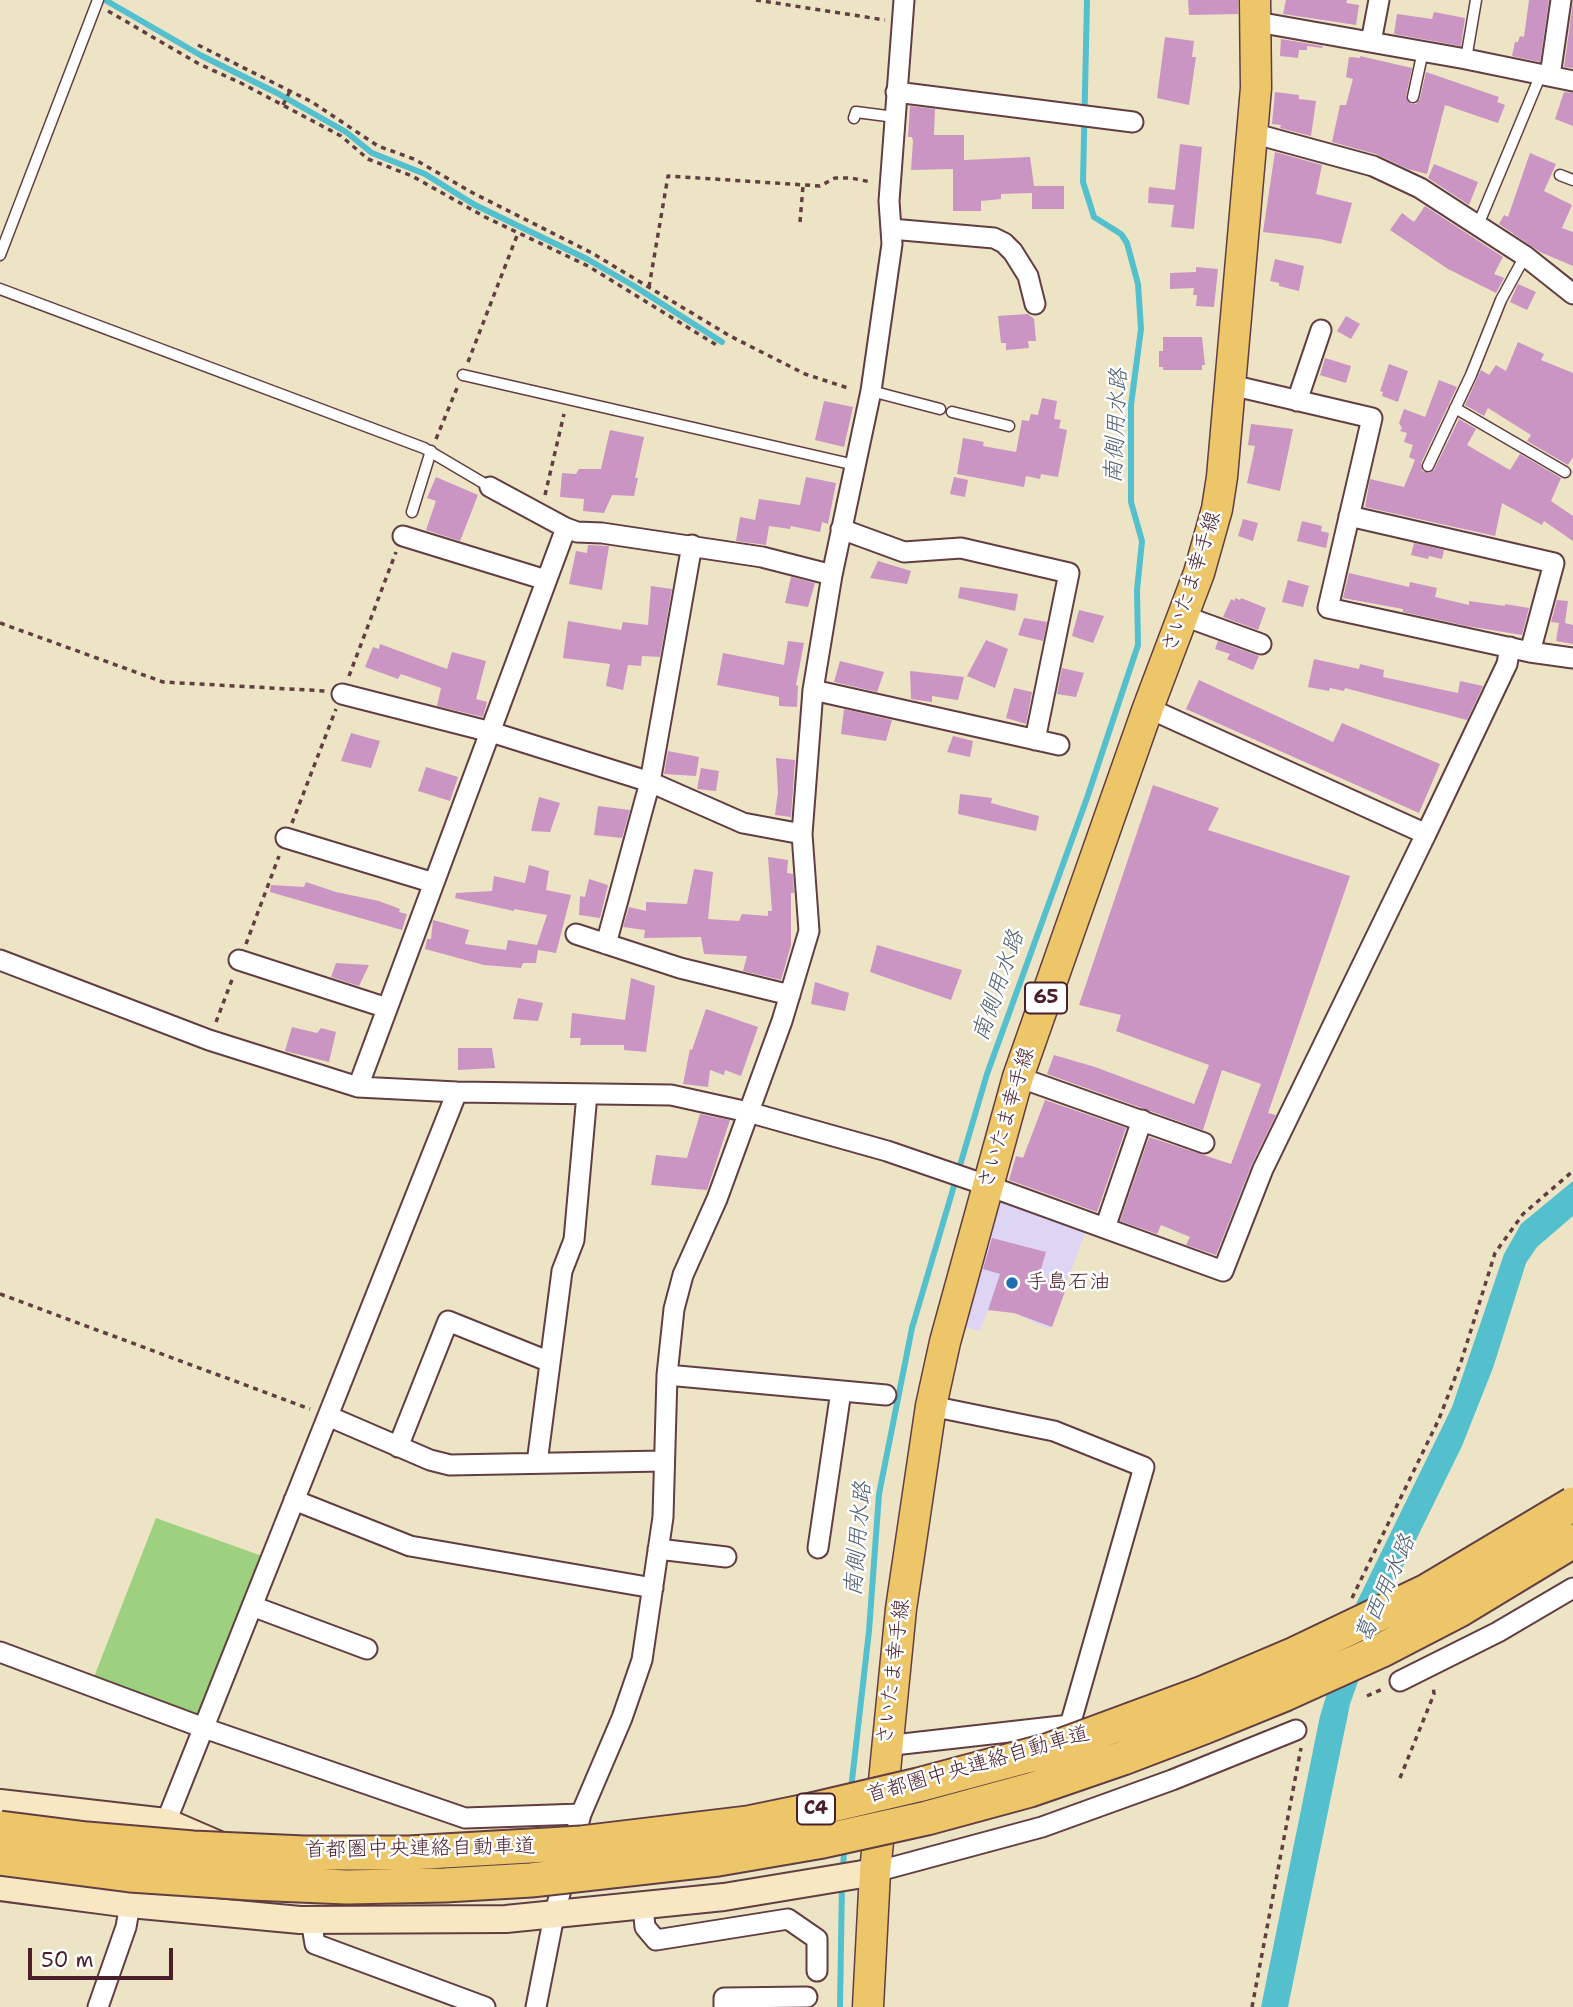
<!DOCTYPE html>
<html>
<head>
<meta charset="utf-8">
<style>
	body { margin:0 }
	#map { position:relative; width:1573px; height:2007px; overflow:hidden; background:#ede4c5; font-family:"Shantell Sans",sans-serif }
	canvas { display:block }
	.scale { position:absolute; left:28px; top:1948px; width:145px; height:32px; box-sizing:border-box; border:4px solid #4a1f2b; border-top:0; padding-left:9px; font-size:21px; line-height:24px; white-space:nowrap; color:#4a1f2b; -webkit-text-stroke:5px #fff; paint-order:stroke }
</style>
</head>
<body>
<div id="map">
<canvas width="1573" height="2007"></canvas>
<div class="scale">50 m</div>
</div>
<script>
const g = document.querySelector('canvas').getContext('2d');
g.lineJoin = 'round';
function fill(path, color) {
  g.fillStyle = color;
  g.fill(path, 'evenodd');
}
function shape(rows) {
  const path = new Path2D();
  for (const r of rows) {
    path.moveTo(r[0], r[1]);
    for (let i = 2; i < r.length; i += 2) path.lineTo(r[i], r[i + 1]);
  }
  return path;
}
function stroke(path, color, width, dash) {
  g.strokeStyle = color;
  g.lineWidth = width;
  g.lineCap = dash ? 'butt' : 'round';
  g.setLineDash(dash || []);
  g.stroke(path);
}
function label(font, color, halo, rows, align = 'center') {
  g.font = font + ' "Shantell Sans","Klee One",sans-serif';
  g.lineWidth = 5;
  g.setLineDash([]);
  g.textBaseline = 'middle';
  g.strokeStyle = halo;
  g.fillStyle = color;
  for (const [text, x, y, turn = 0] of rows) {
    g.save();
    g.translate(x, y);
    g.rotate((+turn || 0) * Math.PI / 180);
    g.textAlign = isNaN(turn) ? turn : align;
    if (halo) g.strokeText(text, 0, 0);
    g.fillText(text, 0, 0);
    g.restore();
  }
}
fill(shape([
	[992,1197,1086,1231,1049,1329,1014,1313,988,1310,980,1331,959,1325]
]), '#ded5f5');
fill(shape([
	[156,1518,262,1556,204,1713,194,1717,94,1677]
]), '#9dd07f');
fill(shape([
	[1573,1181,1573,1216,1537,1247,1526,1263,1493,1368,1462,1446,1390,1593,1350,1704,1288,2007,1261,2007,1320,1716,1353,1610,1452,1407,1504,1254,1521,1224]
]), '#54c0ce');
stroke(shape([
	[105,0,202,56,277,93,346,132,372,153,425,174,475,205,587,259,634,286,722,342],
	[851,1789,869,1631,879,1494,912,1328,987,1074,1087,798,1138,645,1137,590,1142,541,1131,502,1131,405,1141,329,1138,284,1127,243,1121,234,1094,217,1083,182,1087,0],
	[843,1872,844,1848],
	[840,2007,842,1883]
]), '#54c0ce', 6);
fill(shape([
	[1188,0,1238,0,1238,14,1189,15],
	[1286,0,1347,0,1346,3,1359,5,1356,25,1283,14],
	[1529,0,1549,0,1540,62,1512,56,1515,42,1518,42,1520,36,1524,37],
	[1573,3,1573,68,1564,67],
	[1434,12,1465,18,1461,46,1394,34,1397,14,1432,19],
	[1165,37,1194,41,1192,57,1196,57,1189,105,1157,98],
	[1281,39,1323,46,1322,48,1307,46,1307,50,1299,50,1298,58,1280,56],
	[1360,56,1412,68,1406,96,1411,104,1416,104,1420,99,1426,72,1499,97,1497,102,1505,105,1498,123,1445,105,1427,174,1408,169,1376,154,1332,142,1340,105,1346,105,1353,79,1346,77,1349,57,1360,58],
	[1275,92,1299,95,1299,99,1316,101,1311,136,1280,128,1281,125,1272,124],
	[1564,92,1573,93,1573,126,1555,119],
	[910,106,935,109,934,135,964,135,964,160,1030,157,1034,186,1064,186,1064,209,1032,209,1032,193,1001,194,1001,199,981,201,981,211,953,211,953,169,911,170,913,141,912,137,908,137],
	[1180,144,1202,147,1194,229,1171,227,1174,205,1148,203,1149,187,1175,190],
	[1275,152,1322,165,1316,194,1352,203,1341,244,1320,239,1263,232],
	[1530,153,1556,164,1544,191,1572,205,1562,228,1573,232,1573,266,1540,252,1499,224,1504,215,1508,217],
	[1434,164,1478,182,1469,205,1428,178],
	[1425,206,1503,257,1494,274,1504,278,1496,293,1448,269,1390,230,1402,213,1414,222],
	[1275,259,1304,266,1299,291,1279,286,1279,283,1270,281],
	[1196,267,1218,269,1214,307,1196,306,1197,295,1193,295,1194,288,1170,289,1170,273,1196,272],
	[1518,284,1536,292,1527,310,1510,302],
	[1028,314,1034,319,1036,341,1028,341,1029,348,1006,350,1006,343,1001,343,998,316],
	[1346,316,1360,324,1351,339,1337,331],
	[1163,337,1202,337,1205,365,1202,365,1202,370,1163,370,1163,367,1159,367,1159,351,1163,351],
	[1518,342,1544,354,1541,360,1573,373,1573,457,1568,465,1527,441,1531,435,1488,408,1484,416,1465,405,1481,370,1489,375,1496,365,1506,371],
	[1325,358,1351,366,1346,383,1320,375],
	[1389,364,1408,371,1398,402,1382,396,1383,392,1380,391],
	[1439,380,1457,387,1421,463,1422,471,1429,473,1434,470,1459,419,1476,429,1467,445,1510,470,1520,454,1561,478,1551,501,1573,516,1573,541,1544,521,1542,525,1502,503,1495,536,1365,507,1370,479,1404,487,1415,460,1409,457,1413,445,1404,442,1407,433,1400,431,1402,428,1399,423,1404,409,1425,417],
	[1042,398,1057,401,1054,419,1061,420,1059,428,1067,430,1058,477,1041,474,1040,479,1026,476,1024,487,957,474,963,438,984,442,983,446,1016,452,1022,420,1029,421,1031,414,1038,415],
	[824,401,853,407,844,447,815,440],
	[1251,424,1293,429,1280,491,1247,483,1255,446,1248,445],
	[610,430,644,437,635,478,638,478,634,496,612,495,604,513,583,511,584,499,560,497,562,473,576,474,579,469,601,469],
	[436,477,478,495,460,541,426,530,436,501,427,498],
	[806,477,836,483,828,524,822,522,820,532,791,526,790,529,769,526,766,545,736,541,740,517,755,520,759,499,800,505],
	[954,477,968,480,965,497,950,494],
	[1243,519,1258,523,1253,541,1238,536],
	[1302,521,1322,526,1321,531,1329,533,1326,548,1297,541],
	[1414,543,1444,550,1442,559,1429,556,1428,559,1411,555],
	[588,545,609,546,602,590,569,584,576,551,587,553],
	[878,561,911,571,907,584,870,578],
	[1349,573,1409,587,1410,582,1437,588,1435,597,1469,605,1469,601,1505,606,1505,604,1529,608,1522,635,1467,626,1403,612,1403,609,1343,598],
	[791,577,815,583,808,607,785,603],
	[1288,580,1309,586,1303,607,1282,602],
	[651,586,672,589,660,657,642,656,641,666,628,665,623,690,606,686,610,664,563,658,568,621,621,630,623,622,648,625],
	[960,587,1018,594,1015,611,958,598],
	[1235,598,1240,600,1241,598,1266,608,1258,630,1223,617,1231,599,1235,601],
	[1557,600,1568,601,1565,623,1573,625,1573,644,1556,641,1559,623,1551,622],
	[1079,610,1104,616,1093,643,1072,636],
	[1024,618,1047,622,1043,641,1018,635],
	[986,640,1008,649,995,688,967,676],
	[788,641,804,643,796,685,798,686,797,707,779,706,779,697,717,685,723,653,784,665],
	[1218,641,1259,656,1253,670,1227,659,1230,654,1215,649],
	[380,644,447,669,452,652,486,661,476,699,487,702,483,717,437,706,441,688,401,674,398,679,365,667,373,647,379,649],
	[1314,659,1359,669,1360,664,1384,670,1383,677,1458,693,1460,681,1483,686,1467,720,1345,688,1344,691,1330,688,1329,691,1308,687],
	[840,661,884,672,877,692,834,682],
	[1062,668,1084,673,1076,697,1057,694],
	[910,671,964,677,958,700,932,696,932,702,911,699],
	[1199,680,1333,742,1342,723,1440,764,1419,813,1186,709],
	[1014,688,1032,692,1026,724,1006,718],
	[844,709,892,720,886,741,841,734],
	[351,733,380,741,371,768,341,761],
	[953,736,973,741,970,757,947,752],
	[668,751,699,757,696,776,664,774],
	[776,758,795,760,791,817,775,815,778,792],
	[426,767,458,777,450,801,418,791],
	[701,768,719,771,716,791,697,789],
	[1153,785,1219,808,1208,830,1350,876,1268,1113,1276,1115,1252,1164,1216,1255,1186,1245,1190,1237,1161,1225,1157,1234,1120,1221,1149,1137,1231,1164,1261,1084,1222,1070,1203,1130,1047,1074,1054,1055,1095,1067,1194,1104,1209,1065,1116,1031,1121,1015,1079,1005],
	[960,794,992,798,991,803,1039,816,1036,831,958,814],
	[539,797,560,803,550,832,531,831],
	[598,806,630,810,622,838,594,835],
	[768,857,788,860,787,873,793,874,794,893,791,893,791,945,781,980,743,971,747,956,704,954,701,937,644,938,645,930,623,927,629,907,646,911,646,902,687,904,694,869,713,872,708,919,739,921,742,914,768,916,768,911,772,911],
	[529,865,549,871,546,890,571,895,556,953,538,950,536,963,523,963,521,968,484,965,425,949,427,939,431,939,433,920,469,930,465,944,506,950,508,940,537,945,547,915,514,909,514,911,455,898,456,893,492,891,494,876,525,883],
	[589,879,608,885,600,918,579,915,580,896,585,897],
	[306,882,336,892,379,901,400,909,399,912,407,914,402,930,270,892,271,885,304,887],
	[877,945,962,970,951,1000,870,972],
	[336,963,369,965,359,986,331,977],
	[631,978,655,986,646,1052,624,1050,624,1045,580,1045,581,1038,570,1038,572,1013,625,1020],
	[815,982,849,993,845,1011,811,1004],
	[518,998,543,1003,538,1021,513,1019],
	[706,1009,758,1027,741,1076,725,1070,724,1075,710,1070,708,1087,683,1084,690,1049,692,1050],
	[292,1027,317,1033,321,1028,336,1032,329,1062,285,1051],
	[458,1048,492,1048,495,1068,458,1070],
	[1045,1100,1126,1128,1097,1212,1009,1180,1016,1156,1023,1158],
	[700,1114,730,1120,707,1190,651,1185,656,1155,687,1158],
	[992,1238,1046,1252,1039,1276,1067,1286,1052,1327,1014,1313,988,1310,1000,1274,983,1269]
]), '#ca94c3');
const lane = shape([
	[1466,59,1476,0],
	[1413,97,1423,51],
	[854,118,856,112,895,117],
	[1560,175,1573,180],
	[1478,225,1541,74],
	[0,255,98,0],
	[0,289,424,448,490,487],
	[463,375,855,465],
	[871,391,940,409],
	[1455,408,1565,472],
	[952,412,1009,426],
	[1428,466,1471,375,1501,300,1525,256],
	[412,512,431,451]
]);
const street = shape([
	[1257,22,1466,59,1573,81],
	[1371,42,1379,0],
	[1550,76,1561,0],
	[896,92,1133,122],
	[1252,133,1373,166,1420,188,1525,256,1573,294],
	[891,229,994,238,1004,243,1013,252,1028,276,1035,304],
	[1231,385,1372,418,1328,608,1530,652,1573,658],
	[1297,401,1321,330],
	[490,487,566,528,577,532,602,533,762,557,832,575],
	[1349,516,1554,563,1530,652],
	[841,529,904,552,961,548,1069,573,1035,740],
	[403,536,546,580],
	[1184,616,1261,644],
	[813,690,1059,745],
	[342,694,491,732,650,782,743,823,802,834],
	[1148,708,1426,834,1507,664,1510,647],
	[286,838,434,883],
	[576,934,680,968,790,995],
	[606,944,650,782,692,545],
	[0,960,209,1040,358,1087,457,1092,671,1095,748,1112,887,1151,986,1185,1223,1271,1263,1169,1426,834],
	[239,960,387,1008],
	[1018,1077,1204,1143],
	[358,1087,566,528],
	[1105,1228,1142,1120],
	[667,1375,886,1395],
	[328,1416,430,1460,450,1465,663,1461],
	[398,1447,448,1321,550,1362],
	[537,1463,562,1271,574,1240,587,1094],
	[294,1500,410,1546,653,1588],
	[818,1548,841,1391],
	[658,1549,726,1557],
	[252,1606,367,1649],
	[0,1652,204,1728,465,1818,581,1814],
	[1400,1681,1498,1632,1573,1588],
	[885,1746,1070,1725,1144,1467,1054,1431,931,1406],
	[166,1822,457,1092],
	[875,1872,1042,1827,1172,1780,1296,1730],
	[643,1906,645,1927,656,1940,788,1919,817,1939,817,1971],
	[311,1920,315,1944,485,2007],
	[98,2007,126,1927,130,1904],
	[536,2007,554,1916,581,1814,622,1718,642,1660,663,1517,667,1375,674,1309,683,1275,717,1199,782,1021,809,931,802,834,813,690,832,575,871,391,892,244,889,201,904,0],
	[724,2007,724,1998,807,1997]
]);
const secondary = shape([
	[0,1803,166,1822,217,1844],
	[0,1887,130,1904,300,1920,506,1919,724,1897,875,1872]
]);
const primary = shape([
	[868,2007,875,1872,901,1609,931,1406,945,1342,1018,1077,1148,708,1199,573,1217,509,1222,477,1256,88,1255,0]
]);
stroke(lane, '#623d42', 13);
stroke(street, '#623d42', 23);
stroke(secondary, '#623d42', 30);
stroke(primary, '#623d42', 33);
stroke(shape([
	[756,0,885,20],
	[108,11,199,64,241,83,341,136,368,159,412,176,485,217,588,266,718,346],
	[198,45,312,102,378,146,414,159,473,193,592,253,730,336,805,374,851,389],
	[283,105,290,91],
	[800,222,803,186],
	[649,287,668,176,820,186,835,178,851,178,871,182],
	[468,362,518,233],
	[436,439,457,388],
	[545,495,564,414],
	[0,623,163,682,326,691],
	[349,676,396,552],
	[292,823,336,709],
	[246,944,279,856],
	[216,1022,233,977],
	[0,1294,310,1409],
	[1352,1598,1439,1419,1461,1362,1495,1253,1523,1214,1573,1171],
	[1367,1696,1385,1688],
	[1400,1778,1434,1694,1433,1685],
	[1252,2007,1301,1748]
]), '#623d42', 3.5, [5, 5]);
stroke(lane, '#fff', 10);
stroke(street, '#fff', 19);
stroke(secondary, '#f7e8c3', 26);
stroke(primary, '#ecc669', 30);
const highwayBridge = shape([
	[0,1828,87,1839,193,1848,304,1853,409,1853,581,1843,748,1823,811,1810,918,1785,1049,1750,1203,1693,1295,1654,1427,1591,1573,1504],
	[0,1858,130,1875,250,1883,347,1887,445,1885,531,1880,718,1859,823,1841,927,1818,1030,1790,1123,1758,1204,1727,1285,1694,1380,1651,1461,1609,1573,1541]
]);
stroke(highwayBridge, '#623d42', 37, []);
stroke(highwayBridge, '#ecc669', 33);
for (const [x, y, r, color] of [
	[1012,1283,7,"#1f6fb2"]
]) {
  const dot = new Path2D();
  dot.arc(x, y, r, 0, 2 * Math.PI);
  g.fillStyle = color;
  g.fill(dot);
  stroke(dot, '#fff', 2.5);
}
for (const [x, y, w] of [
	[1046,998,42],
	[816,1809,38]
]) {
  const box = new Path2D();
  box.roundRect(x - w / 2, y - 15.5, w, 31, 5);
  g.fillStyle = '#fff';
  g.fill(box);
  stroke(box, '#4a1f2b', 2);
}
label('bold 19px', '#4a1f2b', null, [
	["65",1046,998],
	["C4",816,1809]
]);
label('21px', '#4a1f2b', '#fff', [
	["さいたま幸手線",1192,582,-72],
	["さいたま幸手線",1007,1118,-73],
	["さいたま幸手線",894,1672,-83],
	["首都圏中央連絡自動車道",978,1765,-16],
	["首都圏中央連絡自動車道",420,1849,-1]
]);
label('21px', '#4a1f2b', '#fff', [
	["手島石油",1026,1283]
], 'left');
label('italic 23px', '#4e5f6c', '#fff', [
	["南側用水路",1117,426,-87],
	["南側用水路",999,986,-71],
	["南側用水路",859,1539,-85],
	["葛西用水路",1386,1589,-66]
]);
</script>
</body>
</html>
